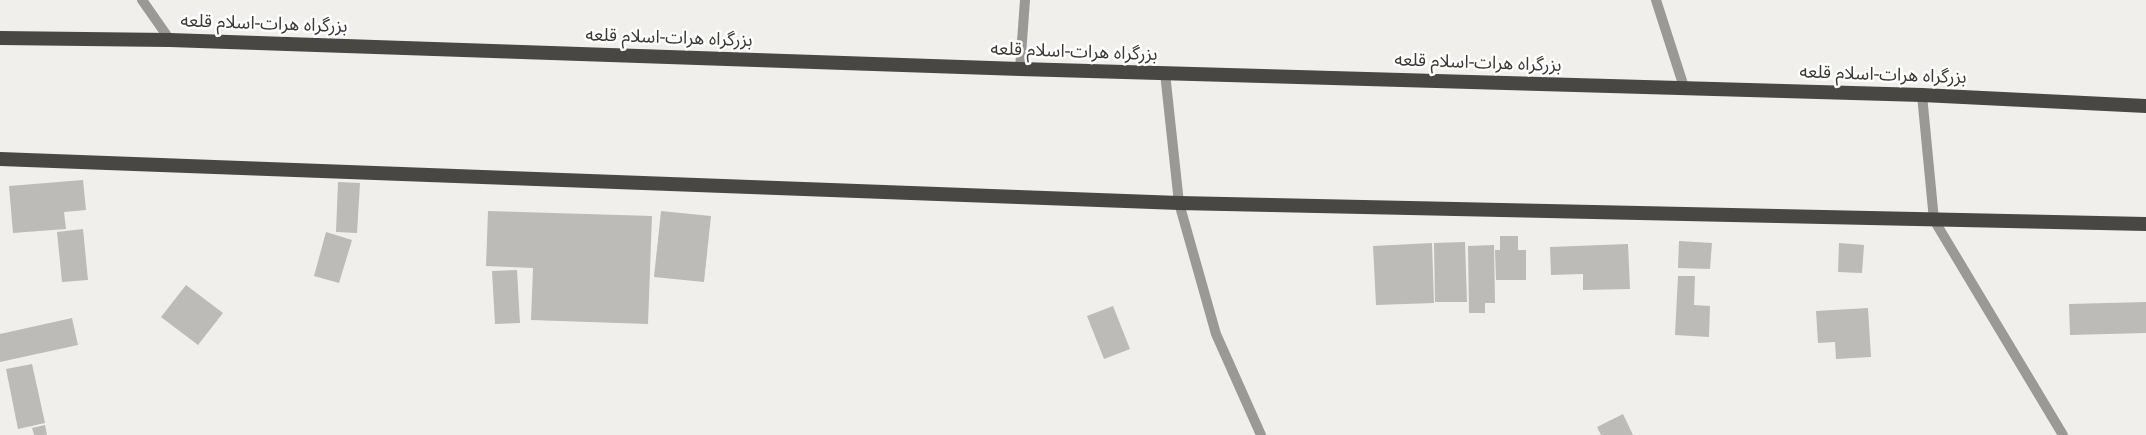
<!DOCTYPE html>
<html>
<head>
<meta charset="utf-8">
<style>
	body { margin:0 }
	canvas { display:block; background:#f1efeb }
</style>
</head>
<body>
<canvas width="2146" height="435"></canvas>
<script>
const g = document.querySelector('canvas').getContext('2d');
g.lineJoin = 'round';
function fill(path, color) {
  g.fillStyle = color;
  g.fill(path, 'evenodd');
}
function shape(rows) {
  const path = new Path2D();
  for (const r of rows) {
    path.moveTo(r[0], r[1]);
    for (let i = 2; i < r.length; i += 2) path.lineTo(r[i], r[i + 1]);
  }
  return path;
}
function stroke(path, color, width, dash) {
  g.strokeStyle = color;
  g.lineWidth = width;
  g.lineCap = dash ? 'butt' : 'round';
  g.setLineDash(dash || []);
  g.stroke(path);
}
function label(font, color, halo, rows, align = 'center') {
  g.font = font + ' "Noto Serif","Noto Sans Arabic",serif';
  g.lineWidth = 5;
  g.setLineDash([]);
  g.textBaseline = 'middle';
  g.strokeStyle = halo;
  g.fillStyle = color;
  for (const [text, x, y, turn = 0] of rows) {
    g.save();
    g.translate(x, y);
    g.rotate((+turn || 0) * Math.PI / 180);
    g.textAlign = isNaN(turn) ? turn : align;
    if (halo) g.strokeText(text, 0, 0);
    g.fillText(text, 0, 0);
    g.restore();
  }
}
fill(shape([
	[83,180,86,210,64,212,66,229,13,233,9,186],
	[338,182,360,183,357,233,336,232],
	[488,211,652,216,648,324,531,320,533,268,486,266],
	[661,211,711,216,704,282,654,277],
	[83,229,88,280,62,282,57,232],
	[326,232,352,240,339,283,314,276],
	[1500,236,1518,236,1518,250,1526,250,1526,280,1496,280,1495,250,1500,250],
	[1679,241,1712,243,1710,269,1678,268],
	[1465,242,1467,302,1435,302,1434,243],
	[1432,243,1434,303,1376,305,1373,246],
	[1839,243,1864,245,1862,273,1838,272],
	[1628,244,1630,289,1583,290,1583,274,1551,275,1550,247],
	[1494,245,1495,303,1485,303,1485,313,1469,313,1468,246],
	[517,270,520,323,495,324,492,271],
	[1678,276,1695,276,1694,305,1710,306,1709,337,1675,335],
	[186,285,223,313,198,345,161,317],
	[2146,302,2146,333,2070,335,2069,304],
	[1113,306,1130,349,1104,359,1087,316],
	[1868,308,1871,357,1836,359,1835,342,1818,343,1816,311],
	[72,318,78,345,0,362,0,334],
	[32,364,45,423,18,429,6,369],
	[1623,414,1633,435,1601,435,1597,427],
	[45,425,47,435,34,435,32,428]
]), '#bdbbb7');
stroke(shape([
	[1165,73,1179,203,1216,334,1261,435]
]), '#9a9997', 10);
stroke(shape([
	[142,0,170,40],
	[1656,0,1684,87],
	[1020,69,1025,0],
	[1922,95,1934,220,2063,435]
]), '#9a9997', 10);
stroke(shape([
	[0,38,170,40,1020,69,1922,95,2146,106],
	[0,159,1179,203,2146,224]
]), '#494744', 14);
label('18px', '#3a3937', '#fff', [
	["بزرگراه هرات-اسلام قلعه",264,24,2],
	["بزرگراه هرات-اسلام قلعه",669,38,2],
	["بزرگراه هرات-اسلام قلعه",1074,52,2],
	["بزرگراه هرات-اسلام قلعه",1478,63,2],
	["بزرگراه هرات-اسلام قلعه",1883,75,2]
]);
</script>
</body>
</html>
